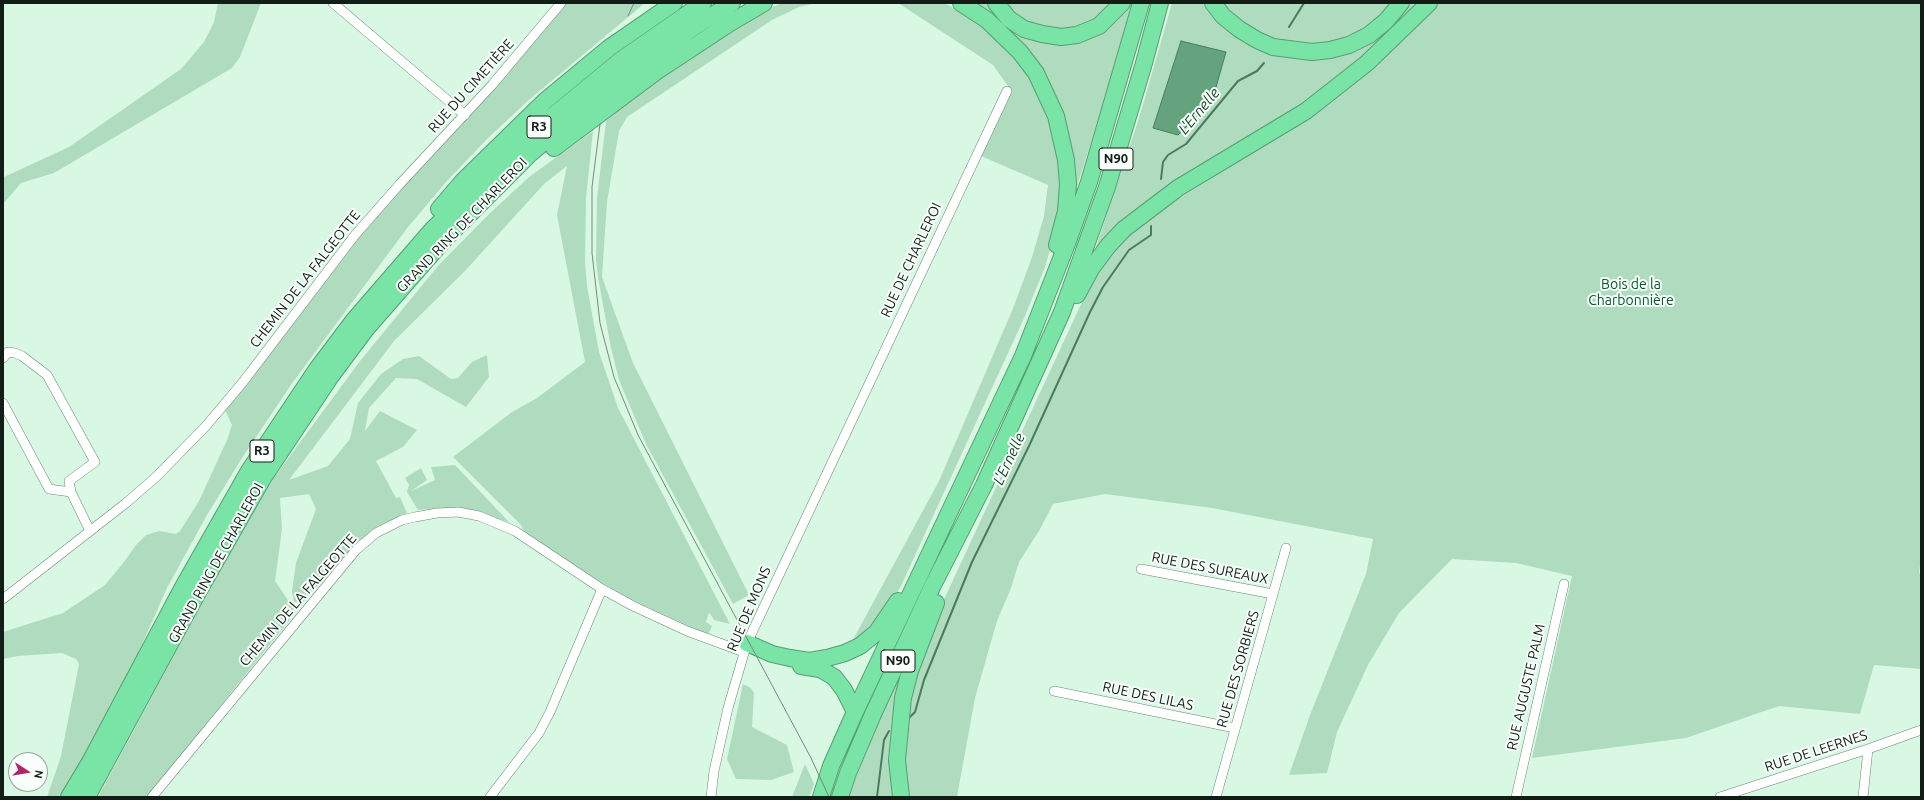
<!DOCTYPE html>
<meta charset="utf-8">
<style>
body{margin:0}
#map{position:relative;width:1924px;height:800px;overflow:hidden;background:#d9f8e3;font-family:Ubuntu,sans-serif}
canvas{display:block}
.frame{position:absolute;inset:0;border:4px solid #121d16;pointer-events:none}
.north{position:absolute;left:8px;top:752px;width:40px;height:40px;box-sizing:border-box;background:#f8fefa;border:1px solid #9ca49f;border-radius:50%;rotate:102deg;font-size:11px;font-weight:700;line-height:16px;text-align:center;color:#121d16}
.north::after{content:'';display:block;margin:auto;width:14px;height:18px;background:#af2769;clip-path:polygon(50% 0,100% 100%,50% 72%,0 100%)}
</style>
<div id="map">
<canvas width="1924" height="800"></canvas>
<div class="frame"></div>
<div class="north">N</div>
</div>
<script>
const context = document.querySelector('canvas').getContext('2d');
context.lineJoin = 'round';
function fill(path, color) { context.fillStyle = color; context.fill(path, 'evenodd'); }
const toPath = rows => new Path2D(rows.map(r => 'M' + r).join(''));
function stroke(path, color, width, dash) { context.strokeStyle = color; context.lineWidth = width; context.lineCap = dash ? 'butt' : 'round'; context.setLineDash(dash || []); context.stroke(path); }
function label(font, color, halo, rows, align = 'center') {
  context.font = font + ' Ubuntu,sans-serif'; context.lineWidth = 4; context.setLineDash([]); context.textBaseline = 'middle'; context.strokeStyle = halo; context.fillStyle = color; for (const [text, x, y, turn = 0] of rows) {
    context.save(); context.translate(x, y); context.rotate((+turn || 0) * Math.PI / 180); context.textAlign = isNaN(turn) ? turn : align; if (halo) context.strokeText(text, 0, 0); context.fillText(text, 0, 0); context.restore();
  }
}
fill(toPath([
 [218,3,261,3,240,57,232,68,54,173,21,183,3,204,4,177,69,147,181,69,204,42,214,22],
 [565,3,645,3,530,99,488,138,447,181,408,227,293,382,242,458,207,515,167,588,132,667,77,770,61,797,47,797,61,756,79,664,76,659,62,653,18,656,3,659,3,632,63,613,105,585,124,562,136,545,146,535,159,531,176,534,180,531,199,501,227,440,232,425,225,410,326,278,370,223,501,80],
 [782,3,816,3,799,7,772,20,627,117,619,131,607,202,602,277,633,363,749,595,733,604,646,444,619,380,611,348,599,283,596,261,597,198,606,121,626,102,682,63,736,28,768,9],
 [898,3,944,3,972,17,992,32,1027,72,1054,131,1060,165,1061,195,1055,232,1045,267,1025,316,901,586,886,613,864,637,849,647,939,481,1014,306,1032,257,1044,216,1048,185,981,156,1012,92,993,65],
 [970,3,991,3,1056,42,1129,3,1132,3,1101,110,1071,206,1050,89],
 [1004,3,1115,3,1098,19,1067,31,1046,30,1019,19],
 [1172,3,1209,3,1234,30,1334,54,1407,3,1424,3,1368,57,1093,256,1140,115],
 [1223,3,1394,3,1376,21,1355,35,1320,45,1285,43,1266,37,1248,28],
 [1439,3,1921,3,1921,557,1919,573,1921,574,1921,669,1874,665,1860,714,1779,706,1686,738,1532,758,1572,576,1516,563,1452,559,1399,613,1368,665,1337,732,1327,773,1289,775,1310,715,1366,574,1373,539,1212,508,1105,494,1053,504,1039,531,1019,562,1011,588,997,621,975,698,957,797,908,797,904,750,912,688,940,608,1089,287,1108,256,1129,234,1159,211,1309,118,1371,69],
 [593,131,586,198,585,262,587,286,599,352,618,408,730,624,714,620,709,612,706,622,712,626,708,635,628,598,574,566,525,532,520,524,453,457,512,412,537,398,585,362,557,215,567,166,545,183,464,272,394,341,289,480,328,466,350,439,358,403,381,374,403,359,419,356,451,379,458,378,472,362,487,355,489,377,466,407,417,379,396,378,369,408,365,431,380,411,417,430,403,447,376,461,396,498,400,497,407,513,376,527,350,551,303,602,294,602,292,591,296,563,316,509,309,494,280,498,282,529,275,581,296,612,147,797,98,797,220,570,273,479,290,456,360,361,438,266,488,215,529,177],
 [455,465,509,522,462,509,442,508,418,510,407,492,409,485,405,478,421,468,427,480,411,491,435,480,431,467],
 [910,653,896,797,848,797,875,730],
 [743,684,751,688,754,693,752,727,787,745,794,772,771,780,736,779,727,759],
 [805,764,814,784,809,797,792,797]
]), '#afdcbf');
const water = toPath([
 [1181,41,1226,52,1212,101,1178,135,1153,128,1181,41]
]);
fill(water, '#64a37d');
stroke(water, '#4b7b5e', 1);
stroke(toPath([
 [1289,27,1304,3],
 [1161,179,1163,162,1168,155,1186,144,1238,81,1257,71,1264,63],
 [910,717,915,712,924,680,972,562,1029,446,1090,312,1103,287,1129,250,1151,235,1151,226],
 [877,797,884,740,889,731]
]), '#4b7b5e', 2);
const street = toPath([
 [333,3,465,115],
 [3,358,8,352,15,353,22,356,47,375,95,462,69,481,71,492,90,531],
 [3,403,49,489,71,492],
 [1141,569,1273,594],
 [3,599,126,503,156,477,206,426,243,382,355,235,399,185,492,85,561,3],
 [1054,691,1235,728],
 [152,797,356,550,376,533,402,520,415,517,437,513,458,512,479,516,515,531,602,589,633,606,687,631,744,652],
 [490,797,539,733,550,712,602,589],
 [711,797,714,771,728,708,747,643,1007,91],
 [1216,797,1286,548],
 [1516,797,1564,584],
 [1720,797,1868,749,1921,730],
 [1863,797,1868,749]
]);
const highway = toPath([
 [961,3,987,20,1020,52,1036,73,1056,116,1066,160,1068,184,1066,211,1057,245],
 [996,3,1009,19,1024,29,1042,34,1061,37,1077,35,1099,26,1122,3],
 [1213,3,1223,16,1239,29,1257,40,1273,47,1312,52,1330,50,1349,45,1369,35,1386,21,1401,3],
 [554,148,657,71,730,23,764,3],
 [439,209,463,181,545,101,609,48,674,3],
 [1077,295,1091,269,1108,246,1124,229,1178,188,1306,111,1367,63,1429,3],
 [747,643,772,654,790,658,809,661,827,658,845,653,860,646,876,633,898,601],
 [801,666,820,669,834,677,844,690,855,712],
 [69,797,90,762,183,587,249,471,317,369,354,320,432,230,520,143,622,59,703,3],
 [87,797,197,594,263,478,331,376,366,329,443,241,530,154,576,115,633,70,694,27,732,3],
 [821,797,831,766,855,712,1023,356,1068,241,1089,182,1141,3],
 [840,797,848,773,874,712,933,585,984,485,1062,312,1107,187,1144,63,1160,3],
 [901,797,897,760,903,698,910,671,936,603]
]);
stroke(street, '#6a8774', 10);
stroke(highway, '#569e74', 18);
stroke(street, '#fff', 9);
stroke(highway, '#7ae3a6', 16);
stroke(toPath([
 [628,16,634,3],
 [600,124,592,187,592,253,600,323,614,377,638,435,811,758,829,797]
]), '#758a7c', 1);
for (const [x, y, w] of [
 [539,127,24],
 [1116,159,34],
 [262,451,24],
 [898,661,34]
]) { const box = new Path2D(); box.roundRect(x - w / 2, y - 11, w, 22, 3); context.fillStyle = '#f8fefa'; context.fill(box); stroke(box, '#121d16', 1); }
label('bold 13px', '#121d16', null, [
 ["R3",539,127],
 ["N90",1116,159],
 ["R3",262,451],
 ["N90",898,661]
]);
label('14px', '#121d16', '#f8fefa', [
 ["RUE DU CIMETIÈRE",471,86,-48],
 ["GRAND RING DE CHARLEROI",462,225,-46],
 ["RUE DE CHARLEROI",911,260,-65],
 ["CHEMIN DE LA FALGEOTTE",305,279,-52],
 ["GRAND RING DE CHARLEROI",216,563,-61],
 ["RUE DES SUREAUX",1210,568,11],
 ["CHEMIN DE LA FALGEOTTE",298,600,-49],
 ["RUE DE MONS",749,609,-67],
 ["RUE DES SORBIERS",1238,669,-74],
 ["RUE AUGUSTE PALM",1526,687,-77],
 ["RUE DES LILAS",1148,696,12],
 ["RUE DE LEERNES",1816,751,-18]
]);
label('14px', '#085733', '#f8fefa', [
 ["Bois de la",1631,284],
 ["Charbonnière",1631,300]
]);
label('italic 15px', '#18482e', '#f8fefa', [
 ["L'Ernelle",1199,111,-50],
 ["L'Ernelle",1009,459,-65]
]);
</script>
